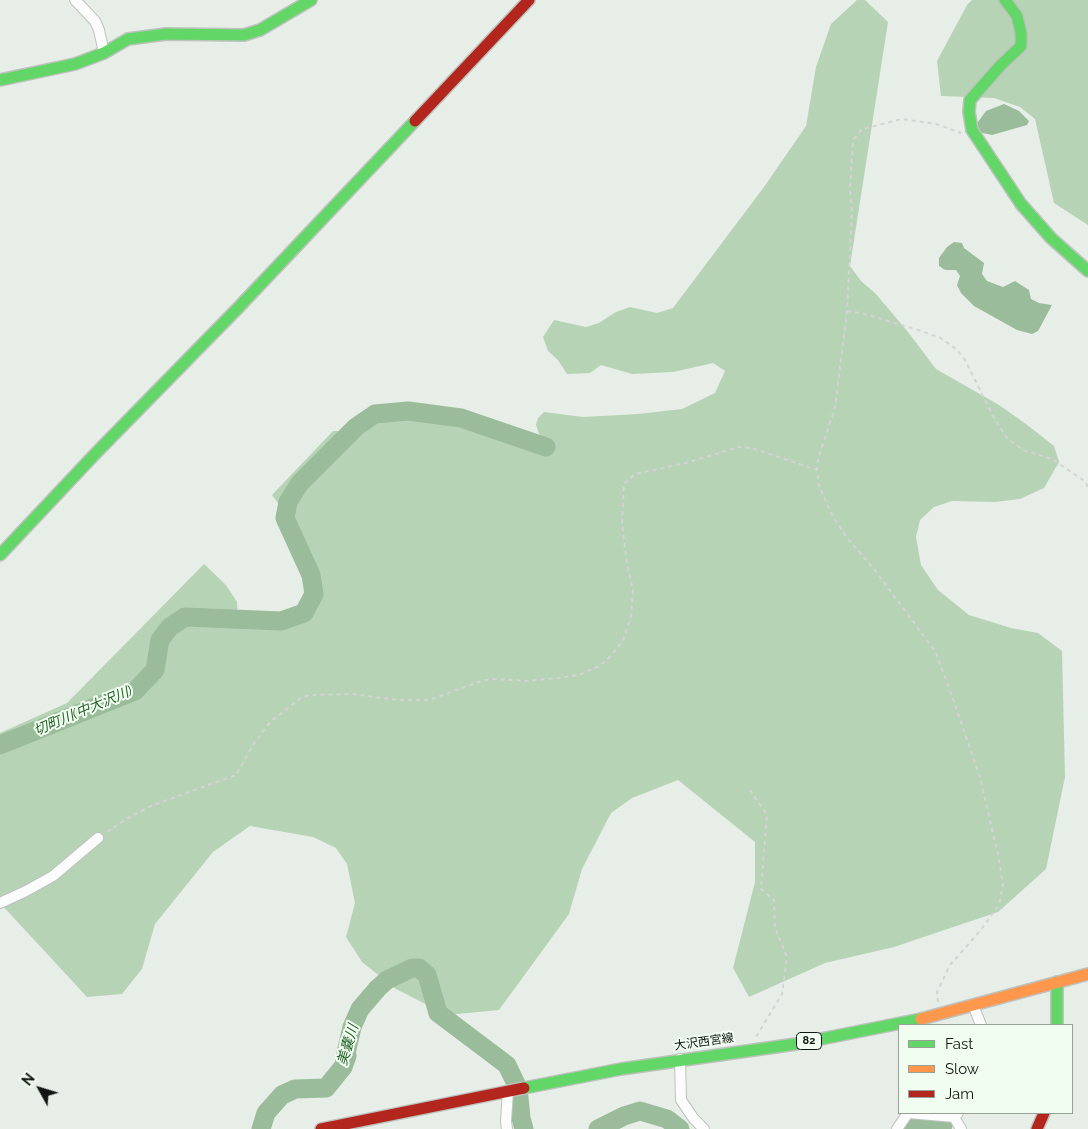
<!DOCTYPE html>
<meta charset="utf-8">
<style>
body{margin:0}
#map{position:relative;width:1088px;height:1129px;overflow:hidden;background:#e7ede7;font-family:Raleway,sans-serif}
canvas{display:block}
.legend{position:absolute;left:898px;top:1024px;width:175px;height:90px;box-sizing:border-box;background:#f2fdf1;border:1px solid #98a198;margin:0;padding:6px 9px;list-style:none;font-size:15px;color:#121612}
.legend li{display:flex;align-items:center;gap:10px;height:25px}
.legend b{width:25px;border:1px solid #98a198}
.north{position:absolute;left:15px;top:1064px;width:50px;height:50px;-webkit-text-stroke:4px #f2fdf1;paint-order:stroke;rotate:309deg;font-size:14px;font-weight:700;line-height:20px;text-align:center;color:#121612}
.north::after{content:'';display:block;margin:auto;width:18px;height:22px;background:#121612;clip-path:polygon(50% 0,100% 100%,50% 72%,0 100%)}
</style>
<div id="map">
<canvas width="1088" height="1129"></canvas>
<ul class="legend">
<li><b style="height:6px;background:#63d668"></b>Fast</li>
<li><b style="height:6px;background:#ff974d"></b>Slow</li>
<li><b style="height:6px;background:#b3261e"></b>Jam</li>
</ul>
<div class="north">N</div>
</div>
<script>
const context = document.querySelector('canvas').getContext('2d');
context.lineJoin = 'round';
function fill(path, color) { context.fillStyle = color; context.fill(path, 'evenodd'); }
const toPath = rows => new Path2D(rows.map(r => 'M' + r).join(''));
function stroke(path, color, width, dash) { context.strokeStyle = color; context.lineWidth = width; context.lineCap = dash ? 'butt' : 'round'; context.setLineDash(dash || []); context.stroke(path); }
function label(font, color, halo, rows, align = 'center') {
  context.font = font + ' Raleway,"Noto Sans JP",sans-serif'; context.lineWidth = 4; context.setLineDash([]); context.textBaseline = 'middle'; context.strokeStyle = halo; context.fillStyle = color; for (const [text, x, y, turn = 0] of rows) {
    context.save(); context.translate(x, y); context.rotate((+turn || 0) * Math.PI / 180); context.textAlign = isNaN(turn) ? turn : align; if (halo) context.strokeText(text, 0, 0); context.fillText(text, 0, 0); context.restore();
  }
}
fill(toPath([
 [857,0,865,0,888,22,850,266,861,281,876,294,908,332,936,369,999,405,1026,424,1054,446,1059,462,1044,488,1020,499,995,502,952,501,934,507,920,520,916,537,921,565,938,590,969,615,1011,628,1038,633,1062,651,1065,777,1046,869,998,912,894,947,825,963,749,997,733,968,755,882,755,842,678,780,632,798,611,813,582,869,569,914,499,1010,447,1015,396,989,362,962,346,937,355,903,347,864,336,848,313,837,250,826,213,852,155,924,142,969,122,994,87,997,0,903,0,733,67,703,204,564,226,585,237,602,238,624,275,626,288,624,307,617,318,597,315,576,289,518,272,495,333,431,360,431,374,423,394,419,417,418,450,423,547,454,554,452,552,442,539,434,536,425,538,418,544,412,583,417,638,414,682,409,715,393,725,371,713,363,673,372,632,374,601,365,590,373,567,374,558,360,548,351,543,337,554,320,586,327,599,323,616,312,630,307,657,313,673,308,764,187,806,126,816,67,831,24],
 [972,0,1088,0,1088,225,1054,203,1035,119,1020,107,994,98,941,96,937,61,967,5]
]), '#b7d3b6');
fill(toPath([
 [1004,104,1019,111,1029,121,1027,125,992,135,978,132,975,126,986,111],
 [954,242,962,243,964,248,984,263,982,274,987,281,1003,287,1015,281,1029,290,1031,299,1039,303,1052,305,1038,331,1032,334,1017,330,974,306,961,293,957,285,960,276,956,270,945,270,939,266,939,258,947,247]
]), '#9abc9a');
stroke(toPath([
 [0,745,135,691,155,670,160,640,170,627,185,617,281,621,304,613,314,594,311,575,285,518,288,502,300,483,356,427,375,414,408,411,461,418,546,447],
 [261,1129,266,1113,282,1095,295,1089,326,1088,343,1067,347,1056,346,1053,352,1027,360,1009,378,988,387,980,412,968,419,968,427,975,438,1013,507,1065,518,1088,521,1118,524,1129],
 [598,1129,624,1116,640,1111,667,1119,680,1129],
 [909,1129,914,1123,943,1125]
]), '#9abc9a', 19);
const street = toPath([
 [75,0,95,21,99,30,104,53],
 [0,903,26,891,53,876,98,838],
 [973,1005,981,1025],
 [680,1059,681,1100,694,1119,704,1129],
 [958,1113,954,1117,961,1129],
 [507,1129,506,1121,508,1091],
 [897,1129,908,1113,954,1117]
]);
const fast = toPath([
 [1005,0,1017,16,1021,33,1021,46,1000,66,970,100,969,112,972,130,1021,204,1051,238,1088,271],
 [0,80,75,64,104,53,128,39,166,34,244,35,260,30,311,0],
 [0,555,96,453,238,308,415,121],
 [1057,982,1057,1025],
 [524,1088,621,1069,796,1044,921,1019]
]);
const slow = toPath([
 [921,1019,1088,974]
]);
const jam = toPath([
 [415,121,529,0],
 [321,1129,524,1088],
 [1037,1129,1044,1113]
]);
stroke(street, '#bec2be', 12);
stroke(fast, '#bec2be', 14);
stroke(slow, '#bec2be', 14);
stroke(jam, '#bec2be', 14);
stroke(toPath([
 [847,311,865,314,918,330,941,338,957,350,965,360,993,416,1007,438,1023,450,1052,459,1086,482,1088,489],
 [750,790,767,815,761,889,774,900,775,928,787,957,782,994,756,1037],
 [107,832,126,819,151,806,236,775,253,745,270,722,301,698,309,695,353,694,397,700,429,700,484,680,496,679,527,681,558,678,579,675,597,667,606,661,623,641,631,616,633,590,627,563,622,524,624,484,635,474,686,463,739,447,752,448,817,470],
 [938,1002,937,992,950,965,980,931,999,905,1003,884,998,855,980,777,950,690,935,651,874,569,847,538,832,515,819,486,817,470,818,459,835,408,847,311,852,211,850,189,853,140,862,129,902,119,936,124,961,133]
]), '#d3d4d3', 2, [4, 4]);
stroke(street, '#fbfcfb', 10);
stroke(fast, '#63d668', 11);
stroke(slow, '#ff974d', 11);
stroke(jam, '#b3261e', 11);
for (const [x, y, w] of [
 [809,1041,25]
]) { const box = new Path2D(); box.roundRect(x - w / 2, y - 8.5, w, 17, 4); context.fillStyle = '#f2fdf1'; context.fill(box); stroke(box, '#121612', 1); }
label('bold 11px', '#121612', null, [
 ["82",809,1041]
]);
label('12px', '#121612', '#f2fdf1', [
 ["大沢西宮線",704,1042,-8]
]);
label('italic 14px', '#226126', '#f2fdf1', [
 ["切町川(中大沢川)",83,711,-23],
 ["美嚢川",348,1045,-73]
]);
</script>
